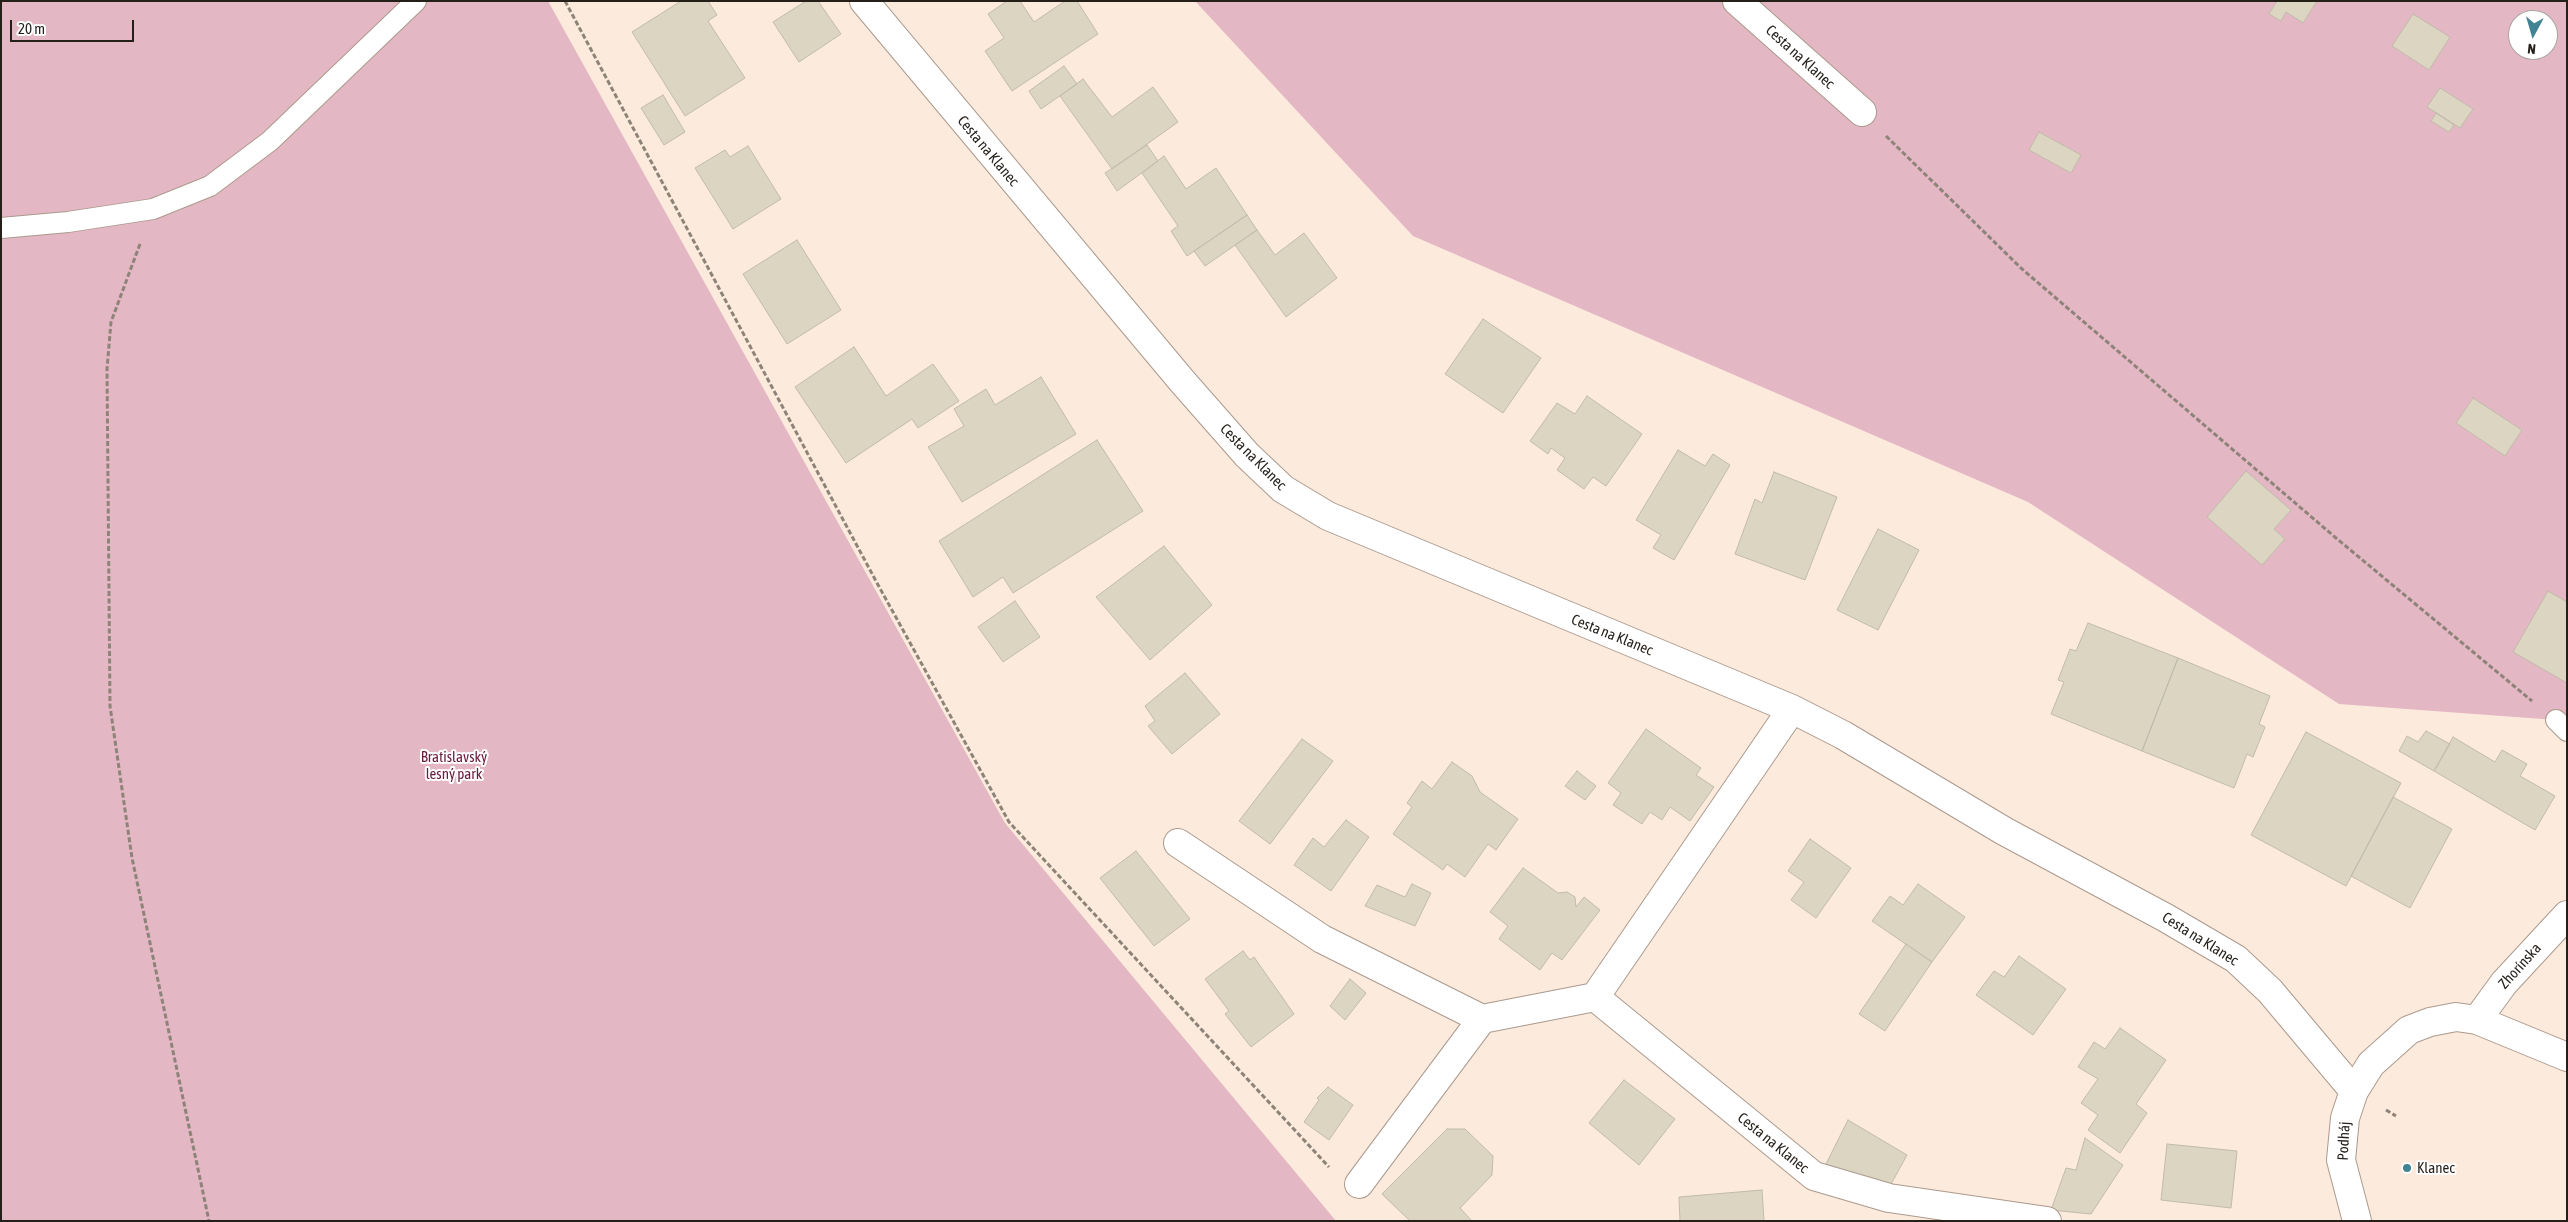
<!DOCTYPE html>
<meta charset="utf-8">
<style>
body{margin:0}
#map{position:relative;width:2568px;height:1222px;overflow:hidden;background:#fceadc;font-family:"Asap Condensed",sans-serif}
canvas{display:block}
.frame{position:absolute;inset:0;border:2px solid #251f1a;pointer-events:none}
.north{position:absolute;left:2508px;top:10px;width:50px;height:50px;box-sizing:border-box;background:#fff;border:1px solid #a8a5a3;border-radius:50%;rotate:186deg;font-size:14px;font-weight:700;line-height:20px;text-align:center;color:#251f1a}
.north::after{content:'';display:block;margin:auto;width:18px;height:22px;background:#408392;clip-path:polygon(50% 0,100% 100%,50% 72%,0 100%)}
.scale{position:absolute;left:10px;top:20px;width:124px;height:22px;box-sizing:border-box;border:2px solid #251f1a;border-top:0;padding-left:6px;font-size:15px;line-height:18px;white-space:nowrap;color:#251f1a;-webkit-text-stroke:4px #fff;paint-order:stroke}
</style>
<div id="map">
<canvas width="2568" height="1222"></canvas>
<div class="frame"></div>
<div class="north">N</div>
<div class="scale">20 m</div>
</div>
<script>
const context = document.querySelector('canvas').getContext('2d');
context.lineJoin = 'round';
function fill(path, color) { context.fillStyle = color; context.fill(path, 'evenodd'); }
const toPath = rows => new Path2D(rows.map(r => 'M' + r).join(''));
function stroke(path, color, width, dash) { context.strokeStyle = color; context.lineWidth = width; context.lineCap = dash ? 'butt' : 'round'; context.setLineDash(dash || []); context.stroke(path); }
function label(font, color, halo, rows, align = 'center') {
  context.font = font + ' "Asap Condensed",sans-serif'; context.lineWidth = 4; context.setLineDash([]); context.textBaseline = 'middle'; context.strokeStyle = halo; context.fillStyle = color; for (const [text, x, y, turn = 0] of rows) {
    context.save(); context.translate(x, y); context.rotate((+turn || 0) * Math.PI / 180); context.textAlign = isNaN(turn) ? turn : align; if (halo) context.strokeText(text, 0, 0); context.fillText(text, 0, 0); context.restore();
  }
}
fill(toPath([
 [1,1,548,1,1005,823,1336,1221,1,1221],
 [1195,1,2567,1,2567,713,2556,720,2339,704,2028,502,1413,236],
 [2518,20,2548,20,2548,50,2518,50]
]), '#e4b7c4');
const building = toPath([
 [681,1,708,1,717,15,708,21,745,78,685,116,632,32,681,1],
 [806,1,818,1,841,34,799,62,773,22,806,1],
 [1007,1,1020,1,1034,22,1065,1,1077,1,1098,34,1012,91,985,51,1004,38,988,14,1007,1],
 [2277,1,2317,1,2303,23,2286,12,2281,21,2269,14,2277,1],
 [2413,14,2450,37,2429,70,2392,46,2413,14],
 [1064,66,1077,84,1041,109,1029,91,1064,66],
 [1083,79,1112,117,1153,87,1178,122,1112,169,1060,96,1083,79],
 [2440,88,2473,109,2460,128,2427,107,2440,88],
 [663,95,685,132,664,145,641,108,663,95],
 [2436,113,2454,125,2449,132,2431,121,2436,113],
 [2039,132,2081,155,2071,173,2029,150,2039,132],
 [1147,145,1158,161,1117,191,1105,173,1147,145],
 [748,146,781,199,733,229,695,168,725,150,730,157,748,146],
 [1164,156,1186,189,1216,168,1247,215,1187,256,1171,231,1178,226,1142,173,1164,156],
 [1247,215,1257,230,1205,266,1194,251,1247,215],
 [1257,230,1275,255,1304,233,1337,278,1286,317,1235,245,1257,230],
 [797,240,841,310,787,344,743,274,797,240],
 [1483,319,1541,358,1503,413,1445,374,1483,319],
 [854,347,886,396,933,364,959,401,918,428,912,419,846,463,795,387,854,347],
 [1041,377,1076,434,962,502,928,447,964,426,954,409,986,389,995,405,1041,377],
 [1587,396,1642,434,1606,486,1593,477,1584,489,1557,470,1565,458,1551,448,1548,454,1530,441,1557,403,1575,414,1587,396],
 [2473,398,2522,430,2505,456,2456,423,2473,398],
 [1097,440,1143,511,1013,593,1003,577,973,597,939,541,1097,440],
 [1678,450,1705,466,1713,454,1730,465,1674,560,1653,548,1661,535,1636,520,1678,450],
 [2246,471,2291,510,2274,529,2285,539,2262,565,2207,517,2246,471],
 [1774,472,1837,497,1805,580,1735,554,1755,499,1762,503,1774,472],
 [1878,529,1919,550,1878,630,1837,610,1878,529],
 [1164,546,1212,605,1150,660,1096,597,1164,546],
 [2548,591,2567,602,2567,683,2513,652,2548,591],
 [1015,601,1040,637,1003,662,978,627,1015,601],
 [2088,623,2178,658,2142,751,2051,714,2064,682,2058,680,2070,649,2076,651,2088,623],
 [2178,658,2270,696,2259,724,2265,727,2253,757,2247,754,2234,788,2142,751,2178,658],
 [1185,673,1220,714,1172,754,1148,726,1155,721,1145,706,1185,673],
 [1646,729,1701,768,1696,775,1714,787,1690,821,1670,807,1662,820,1650,812,1642,824,1613,805,1621,793,1608,783,1646,729],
 [2426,731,2450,744,2434,771,2399,751,2407,736,2418,742,2426,731],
 [2306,732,2401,783,2346,886,2251,835,2306,732],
 [2453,737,2495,762,2502,750,2527,764,2520,776,2555,796,2535,830,2434,771,2453,737],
 [1302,739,1333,761,1270,844,1239,821,1302,739],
 [1452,762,1472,776,1480,792,1518,819,1496,850,1488,844,1465,877,1447,864,1443,870,1393,834,1412,807,1407,803,1422,781,1432,789,1452,762],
 [1577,771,1596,786,1585,800,1565,786,1577,771],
 [2393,797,2452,829,2410,908,2351,876,2393,797],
 [1346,820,1369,837,1331,891,1294,865,1313,838,1324,847,1346,820],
 [1810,839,1851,868,1816,918,1791,900,1804,882,1788,871,1810,839],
 [1136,851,1190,919,1154,946,1100,878,1136,851],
 [1523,868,1558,893,1567,892,1575,897,1576,907,1584,897,1600,910,1562,960,1552,953,1540,970,1499,939,1508,926,1490,912,1523,868],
 [1412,884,1431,893,1415,926,1365,906,1377,885,1405,897,1412,884],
 [1918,884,1965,917,1932,962,1872,921,1890,896,1903,905,1918,884],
 [1906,944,1932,962,1885,1031,1859,1014,1906,944],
 [1243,951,1250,960,1254,957,1294,1014,1251,1047,1225,1014,1229,1011,1205,979,1243,951],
 [2019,956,2066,989,2033,1035,1976,995,1994,971,2004,977,2019,956],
 [1350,979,1366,993,1345,1020,1330,1006,1350,979],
 [2120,1028,2166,1060,2136,1104,2147,1113,2120,1153,2088,1130,2098,1115,2081,1103,2098,1079,2078,1067,2094,1042,2105,1049,2120,1028],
 [1624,1080,1675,1119,1639,1165,1589,1123,1624,1080],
 [1328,1087,1353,1105,1329,1140,1304,1122,1319,1100,1317,1098,1328,1087],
 [1848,1120,1907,1155,1890,1186,1839,1173,1826,1164,1848,1120],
 [1447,1129,1465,1129,1493,1156,1492,1175,1460,1208,1472,1221,1410,1221,1382,1194,1447,1129],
 [2085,1138,2123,1165,2091,1214,2051,1210,2066,1168,2076,1170,2085,1138],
 [2167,1144,2237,1151,2231,1208,2161,1200,2167,1144],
 [1762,1190,1764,1221,1680,1221,1679,1197,1762,1190]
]);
fill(building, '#dbd5c2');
stroke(building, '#c1bba9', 1);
const lane = toPath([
 [1,228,68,222,153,209,210,186,270,141,416,1],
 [2556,720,2567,731]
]);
const street = toPath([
 [864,1,1182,381,1247,455,1283,489,1328,516,1792,709,1843,735,2004,831,2166,918,2236,959,2270,991,2354,1091],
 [1737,1,1862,112],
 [1178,843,1322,939,1482,1019],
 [1595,997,1814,1176,1889,1198,2047,1221],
 [2477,1020,2504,983,2567,915],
 [1359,1184,1482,1019,1595,997,1792,709]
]);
const secondary = toPath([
 [2357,1221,2341,1160,2345,1118,2354,1091,2371,1064,2409,1030,2430,1022,2456,1017,2477,1020,2567,1057]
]);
stroke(lane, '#ab9a8e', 22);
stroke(street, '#ab9a8e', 30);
stroke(secondary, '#ab9a8e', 30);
stroke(toPath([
 [565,1,877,583,1009,822,1329,1167],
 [1886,136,2022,269,2336,538,2532,701],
 [140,244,111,322,107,369,110,706,132,858,209,1221],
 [2386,1110,2396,1116]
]), '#8e8379', 3, [5, 2.5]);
stroke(lane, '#fff', 20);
stroke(street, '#fff', 28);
stroke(secondary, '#fff', 28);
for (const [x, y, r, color] of [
 [2407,1168,5,"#408392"]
]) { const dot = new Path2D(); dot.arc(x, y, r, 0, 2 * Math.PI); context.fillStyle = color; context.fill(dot); stroke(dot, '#fff', 2); }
label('15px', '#251f1a', '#fff', [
 ["Cesta na Klanec",1800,57,42],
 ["Cesta na Klanec",988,151,50],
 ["Cesta na Klanec",1253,457,45],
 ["Cesta na Klanec",1612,635,22],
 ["Cesta na Klanec",2200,939,32],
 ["Zhorínska",2520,966,-48],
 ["Podháj",2344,1141,-87],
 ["Cesta na Klanec",1773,1143,39]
]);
label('15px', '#681b3b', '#fff', [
 ["Bratislavský",454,757],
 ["lesný park",454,774]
]);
label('15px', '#251f1a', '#fff', [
 ["Klanec",2417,1168]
], 'left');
</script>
